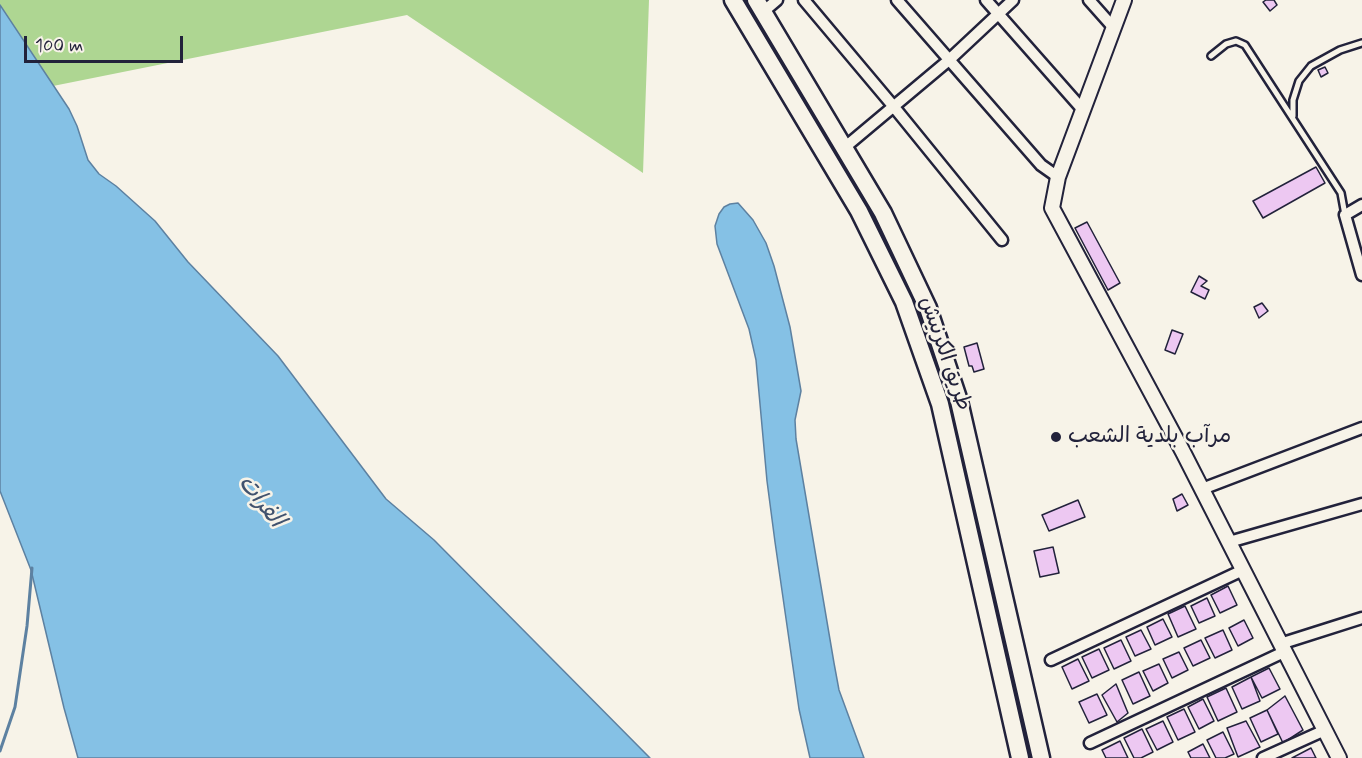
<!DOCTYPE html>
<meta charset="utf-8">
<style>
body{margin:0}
#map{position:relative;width:1362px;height:758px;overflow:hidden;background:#f7f3e8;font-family:Mynerve,sans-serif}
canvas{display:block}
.scale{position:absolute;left:24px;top:36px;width:159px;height:27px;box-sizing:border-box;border:3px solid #22223b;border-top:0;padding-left:8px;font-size:18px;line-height:21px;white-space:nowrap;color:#22223b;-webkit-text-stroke:4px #f7f3e8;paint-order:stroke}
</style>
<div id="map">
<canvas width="1362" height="758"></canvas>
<div class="scale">100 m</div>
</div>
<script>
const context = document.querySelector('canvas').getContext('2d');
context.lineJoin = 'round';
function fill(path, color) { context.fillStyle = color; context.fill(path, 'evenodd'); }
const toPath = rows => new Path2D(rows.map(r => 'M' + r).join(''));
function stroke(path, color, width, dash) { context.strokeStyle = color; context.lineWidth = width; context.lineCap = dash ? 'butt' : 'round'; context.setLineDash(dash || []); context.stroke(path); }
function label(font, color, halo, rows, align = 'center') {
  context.font = font + ' Mynerve,"Playpen Sans Arabic",sans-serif'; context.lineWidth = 5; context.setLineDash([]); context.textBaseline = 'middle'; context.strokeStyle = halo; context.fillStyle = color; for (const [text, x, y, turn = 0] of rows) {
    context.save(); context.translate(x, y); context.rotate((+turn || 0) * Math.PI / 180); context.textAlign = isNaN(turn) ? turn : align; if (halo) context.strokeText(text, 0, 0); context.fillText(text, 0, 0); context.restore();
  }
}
fill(toPath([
 [0,0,649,0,643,173,407,15,53,86,0,5]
]), '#aed692');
const water = toPath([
 [0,5,69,109,77,126,88,160,99,174,116,186,155,221,188,262,278,356,386,499,434,540,650,758,78,758,64,708,31,570,0,491,0,5],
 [738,203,753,220,766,243,774,266,790,327,801,391,795,420,796,439,834,663,839,690,864,758,810,758,799,709,775,542,767,481,756,360,749,329,717,244,715,226,719,214,724,207,730,204,738,203]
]);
fill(water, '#85c1e5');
stroke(water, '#5d81a1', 1.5);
stroke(toPath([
 [0,751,15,707,27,626,32,568]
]), '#5d81a1', 3);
const building = toPath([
 [1266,0,1274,0,1277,5,1270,11,1263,2,1266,0],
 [1325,67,1328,73,1321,77,1318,70,1325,67],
 [1316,167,1325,183,1263,218,1253,201,1316,167],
 [1087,222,1120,283,1108,290,1075,228,1087,222],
 [1199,276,1207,281,1201,286,1209,290,1205,299,1191,292,1199,276],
 [1262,303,1268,311,1259,318,1254,307,1262,303],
 [1172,330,1183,334,1175,354,1165,350,1172,330],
 [977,343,984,369,974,372,972,366,969,366,964,347,977,343],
 [1182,494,1188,505,1177,511,1173,499,1182,494],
 [1078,500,1085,517,1049,531,1042,515,1078,500],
 [1053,547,1059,573,1040,577,1034,551,1053,547],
 [1228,586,1237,605,1220,613,1211,595,1228,586],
 [1207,598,1215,616,1199,623,1191,606,1207,598],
 [1185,606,1196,629,1178,637,1168,614,1185,606],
 [1163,619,1172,637,1155,645,1147,627,1163,619],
 [1244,620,1253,638,1238,646,1229,628,1244,620],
 [1141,630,1151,649,1135,656,1126,637,1141,630],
 [1223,630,1232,650,1215,658,1205,638,1223,630],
 [1121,640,1131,661,1114,669,1104,648,1121,640],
 [1201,640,1210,658,1193,666,1184,648,1201,640],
 [1099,649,1109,670,1092,678,1082,657,1099,649],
 [1179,652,1188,670,1172,678,1163,659,1179,652],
 [1078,659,1089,681,1072,689,1062,667,1078,659],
 [1159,664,1168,683,1153,691,1143,671,1159,664],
 [1269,668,1280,689,1262,698,1251,677,1269,668],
 [1139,672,1150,696,1133,704,1122,680,1139,672],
 [1251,677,1260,701,1242,709,1232,687,1251,677],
 [1116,684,1128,713,1117,722,1102,695,1116,684],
 [1226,688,1237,712,1218,721,1207,697,1226,688],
 [1097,694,1107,715,1089,723,1079,702,1097,694],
 [1285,696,1303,730,1283,743,1267,710,1285,696],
 [1203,699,1214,721,1199,729,1188,707,1203,699],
 [1184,709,1195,732,1178,740,1167,717,1184,709],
 [1267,710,1278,734,1261,742,1250,718,1267,710],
 [1163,721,1173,742,1157,750,1146,729,1163,721],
 [1246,721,1260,747,1238,757,1227,728,1246,721],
 [1142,729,1153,752,1141,758,1134,758,1124,738,1142,729],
 [1223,732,1234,754,1225,758,1216,758,1207,740,1223,732],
 [1120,741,1128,758,1106,758,1102,750,1120,741],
 [1203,744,1210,758,1191,758,1188,752,1203,744],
 [1311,748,1316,758,1292,758,1311,748]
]);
fill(building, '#edc8f2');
stroke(building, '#22223b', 1.5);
const service = toPath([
 [1211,56,1226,44,1236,41,1245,45,1341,193,1345,215],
 [1293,116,1293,100,1299,81,1311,66,1340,50,1362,43]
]);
const minor = toPath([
 [804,0,894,107,1002,240],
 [897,0,1041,165,1058,177],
 [986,0,1083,110],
 [1089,0,1113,27],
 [763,12,777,0],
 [844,148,949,60,1013,0],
 [1362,205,1345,215,1362,275],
 [1202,489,1362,428],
 [1229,542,1362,504],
 [1280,644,1362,618],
 [1051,660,1243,570],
 [1090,743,1284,652],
 [1263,758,1325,730]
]);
const tertiary = toPath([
 [1124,0,1058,177,1052,208,1183,452,1339,758]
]);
const primary = toPath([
 [733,0,859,211,904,302,940,404,1020,758],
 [756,0,883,213,928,308,959,401,1041,758]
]);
stroke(service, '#22223b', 10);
stroke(minor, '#22223b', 15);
stroke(tertiary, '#22223b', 18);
stroke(primary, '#22223b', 21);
stroke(service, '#f7f3e8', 5);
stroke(minor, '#f7f3e8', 10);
stroke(tertiary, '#f7f3e8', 14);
stroke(primary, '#f7f3e8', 16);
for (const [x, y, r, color] of [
 [1056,437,6,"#22223b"]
]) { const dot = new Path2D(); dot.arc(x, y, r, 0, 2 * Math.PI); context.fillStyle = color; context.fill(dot); stroke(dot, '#f7f3e8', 2); }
label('22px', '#22223b', '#f7f3e8', [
 ["طريق الكرنيش",944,354,71]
]);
label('22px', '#22223b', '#f7f3e8', [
 ["مرآب بلدية الشعب",1068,437]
], 'left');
label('italic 24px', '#40526e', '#f7f3e8', [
 ["الفرات",260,502,52]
]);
</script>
